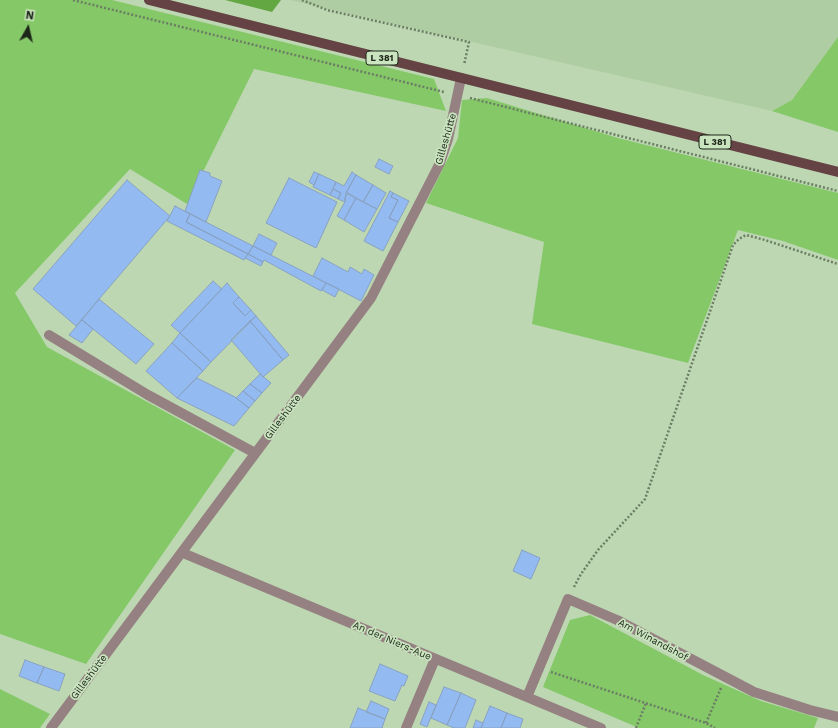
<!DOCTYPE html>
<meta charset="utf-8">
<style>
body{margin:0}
#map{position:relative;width:838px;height:728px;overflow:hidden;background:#bdd7b2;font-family:"Work Sans",sans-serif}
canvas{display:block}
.north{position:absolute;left:8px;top:8px;width:40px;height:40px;-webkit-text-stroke:3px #cae4bf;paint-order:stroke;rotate:8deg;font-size:11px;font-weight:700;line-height:16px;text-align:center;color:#1d2719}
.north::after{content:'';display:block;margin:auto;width:14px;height:18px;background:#1d2719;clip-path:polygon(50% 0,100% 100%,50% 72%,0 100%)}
</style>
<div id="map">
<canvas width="838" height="728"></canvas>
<div class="north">N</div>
</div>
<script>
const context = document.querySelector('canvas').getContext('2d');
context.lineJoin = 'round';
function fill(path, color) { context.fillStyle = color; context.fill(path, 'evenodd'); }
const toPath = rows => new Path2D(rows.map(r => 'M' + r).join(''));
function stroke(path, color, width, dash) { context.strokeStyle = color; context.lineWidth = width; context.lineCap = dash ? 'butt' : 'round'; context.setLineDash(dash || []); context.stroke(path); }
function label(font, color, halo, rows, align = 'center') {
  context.font = font + ' "Work Sans",sans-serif'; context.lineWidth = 3.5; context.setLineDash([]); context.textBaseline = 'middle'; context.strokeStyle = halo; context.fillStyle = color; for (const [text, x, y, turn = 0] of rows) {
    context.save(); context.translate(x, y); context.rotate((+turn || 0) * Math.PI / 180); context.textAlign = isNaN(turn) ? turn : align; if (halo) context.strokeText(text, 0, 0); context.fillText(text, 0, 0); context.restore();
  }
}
fill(toPath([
 [290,0,838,0,838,37,792,100,772,111]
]), '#afcda3');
fill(toPath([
 [0,0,112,0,434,79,446,111,254,69,187,204,130,169,15,293,47,347,235,450,86,664,0,634],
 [838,37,838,132,772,111,792,100],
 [487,98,618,138,838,193,838,260,783,241,738,230,688,363,532,324,544,242,426,203,458,138,462,100],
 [590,615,703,675,761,701,818,718,814,728,639,728,543,687,570,620],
 [0,689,50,714,40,728,0,728]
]), '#85c868');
fill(toPath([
 [225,0,281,0,272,12]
]), '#63a742');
const building = toPath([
 [379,159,393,166,389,174,375,167,379,159],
 [200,170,210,173,210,176,222,181,206,222,185,211,200,170],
 [314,172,319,174,314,185,309,182,314,172],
 [352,172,356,175,346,193,345,202,338,199,341,193,333,189,336,182,344,186,352,172],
 [319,174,336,182,330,195,313,187,319,174],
 [356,175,373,185,363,202,346,193,356,175],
 [289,178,337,202,316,248,266,223,289,178],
 [127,180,170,216,76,326,33,289,127,180],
 [373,185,386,193,377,209,363,202,373,185],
 [333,189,341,193,338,199,330,195,333,189],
 [390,191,393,193,391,197,398,200,389,218,398,222,383,251,364,241,390,191],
 [348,193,356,198,344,220,337,216,346,200,344,199,348,193],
 [393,193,409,201,398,222,389,218,398,200,391,197,393,193],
 [356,198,377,209,364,232,344,220,356,198],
 [175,206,190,214,186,222,248,254,244,260,167,221,175,206],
 [190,214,253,246,248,254,186,222,190,214],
 [259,234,277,243,271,255,253,246,259,234],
 [253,246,326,283,321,291,264,260,263,262,248,254,253,246],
 [248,254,263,262,261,266,245,258,248,254],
 [322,258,348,272,350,267,362,274,364,269,374,275,361,301,313,276,322,258],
 [213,281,222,289,180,333,171,325,213,281],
 [227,283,239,297,233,303,245,316,251,310,256,316,211,362,180,333,227,283],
 [326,283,339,289,335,297,322,290,326,283],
 [239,297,251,310,245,316,233,303,239,297],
 [99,299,154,344,136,364,82,320,99,299],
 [256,316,289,355,283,360,250,321,256,316],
 [82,320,93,329,82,343,69,335,82,320],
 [250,321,283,360,263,377,231,340,250,321],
 [180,333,211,362,203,371,172,343,180,333],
 [172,343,203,371,177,398,146,371,172,343],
 [260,374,271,383,262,393,250,384,260,374],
 [197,378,235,397,249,408,234,426,177,398,197,378],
 [250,384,262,393,255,401,243,391,250,384],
 [243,391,255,401,249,408,236,398,243,391],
 [522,550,540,558,531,579,513,571,522,550],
 [25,660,44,667,37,683,19,676,25,660],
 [380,664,408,676,404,686,402,685,395,701,369,691,380,664],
 [44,667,65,674,59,691,37,683,44,667],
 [444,687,461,693,447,725,431,718,444,687],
 [461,693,476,700,465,728,454,728,447,725,461,693],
 [371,701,389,709,385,719,366,712,371,701],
 [429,702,436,705,427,727,420,724,429,702],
 [490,706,507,713,501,728,481,728,490,706],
 [358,708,385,719,382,728,350,728,358,708],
 [507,713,523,719,520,728,501,728,507,713],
 [476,720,483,723,481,728,473,728,476,720]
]);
fill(building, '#93bbf2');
stroke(building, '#88a1c2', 1);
stroke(toPath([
 [73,0,444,92],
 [302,0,327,10,469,42,464,65],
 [470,98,838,191],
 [574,587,581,574,598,550,645,499,733,245,739,239,746,235,765,240,838,264],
 [551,672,706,723,715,728],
 [706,723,721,688],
 [636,728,646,703]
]), '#6c7e64', 2.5, [2, 2]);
stroke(toPath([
 [49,335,148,395,255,453],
 [183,553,601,728],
 [527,697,568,599,617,620,754,692,810,710,838,717],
 [51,728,371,298,440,163,448,139,461,78],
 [406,728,435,659]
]), '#958181', 10);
stroke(toPath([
 [149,0,838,172]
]), '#654243', 10);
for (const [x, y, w] of [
 [382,58,32],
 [715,142,32]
]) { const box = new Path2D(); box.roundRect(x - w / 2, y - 7, w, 14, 3); context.fillStyle = '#cae4bf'; context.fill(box); stroke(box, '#1d2719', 1); }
label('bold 9px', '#1d2719', null, [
 ["L 381",382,58],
 ["L 381",715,142]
]);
label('10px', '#1d2719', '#cae4bf', [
 ["Gilleshütte",446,139,-74],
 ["Gilleshütte",283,417,-53],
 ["Am Winandshof",653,640,28],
 ["An der Niers-Aue",392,641,23],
 ["Gilleshütte",89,677,-53]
]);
</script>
